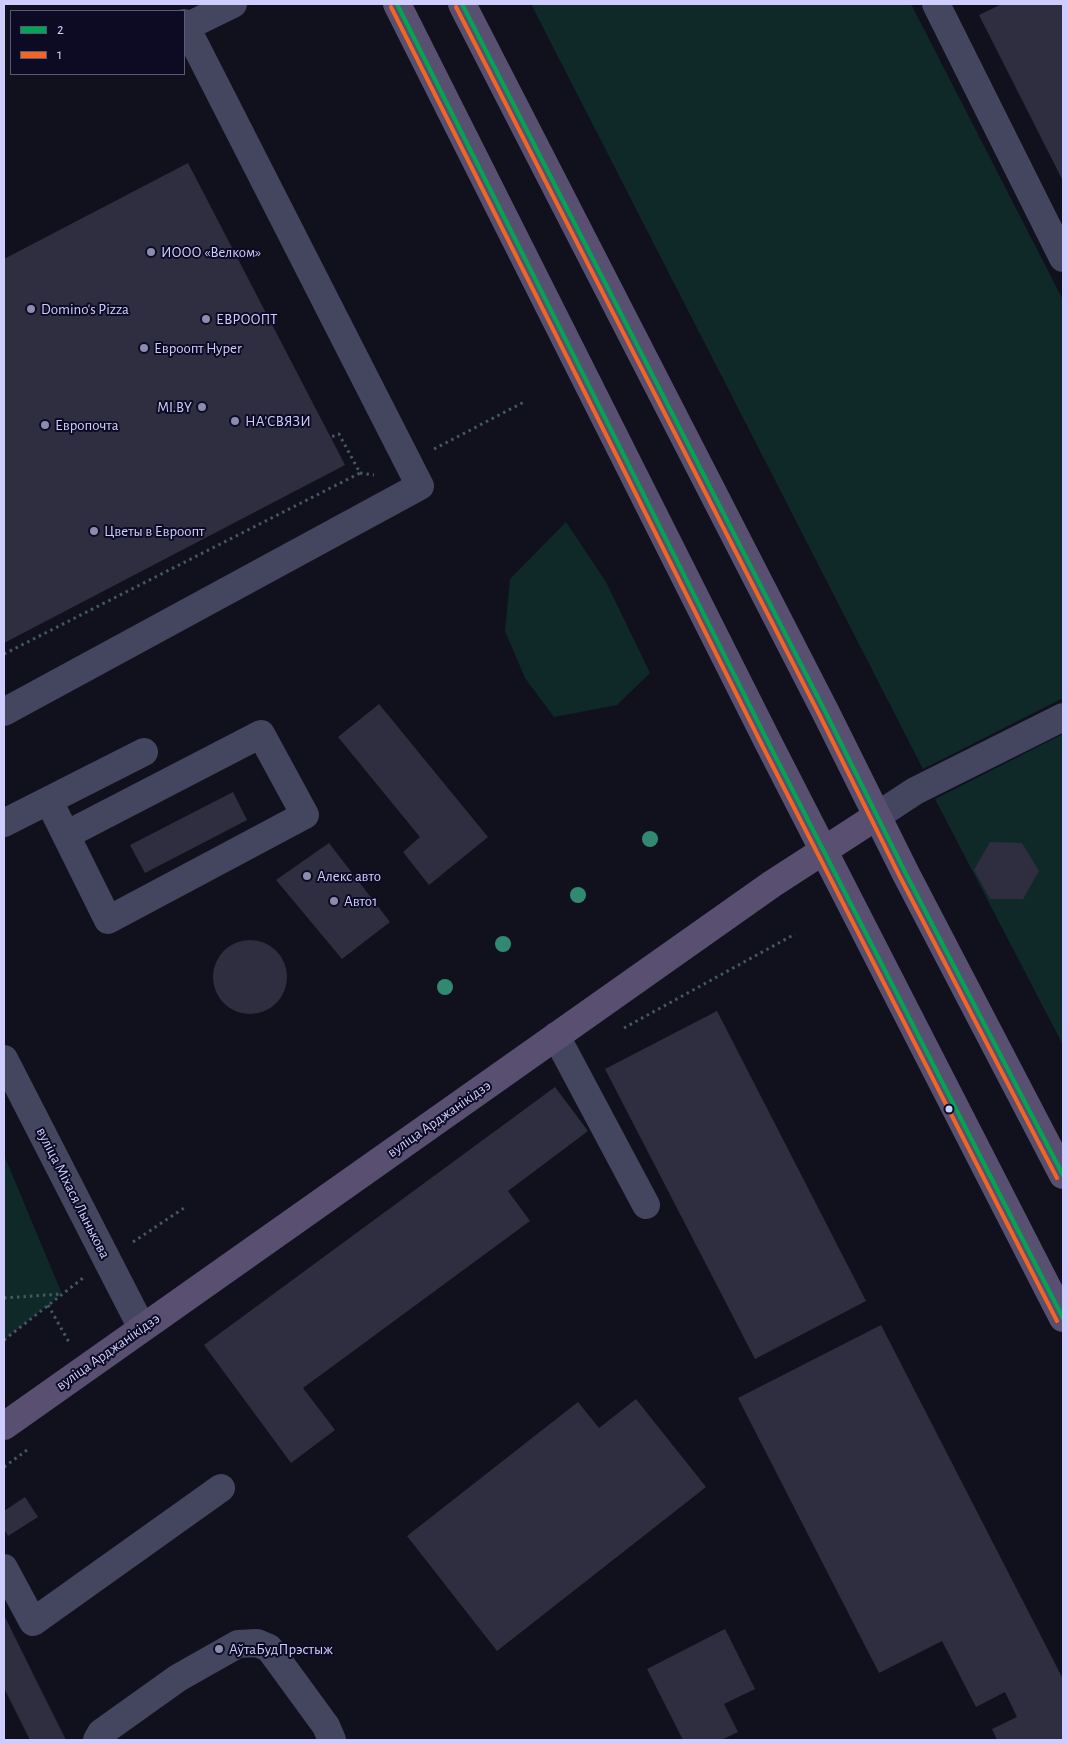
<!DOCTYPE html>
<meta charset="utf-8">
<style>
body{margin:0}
#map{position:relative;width:1067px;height:1744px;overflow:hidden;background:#11111d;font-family:"Alegreya Sans",sans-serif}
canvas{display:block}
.frame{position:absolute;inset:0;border:5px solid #cfcdff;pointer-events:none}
.legend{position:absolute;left:10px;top:10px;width:175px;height:65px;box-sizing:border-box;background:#0d0b23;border:1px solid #5b597b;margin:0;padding:6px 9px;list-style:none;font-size:15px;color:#cfcdff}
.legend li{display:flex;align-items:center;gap:10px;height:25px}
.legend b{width:25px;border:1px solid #5b597b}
</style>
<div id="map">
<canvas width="1067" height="1744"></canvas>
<div class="frame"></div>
<ul class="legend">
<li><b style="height:6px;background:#00a651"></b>2</li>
<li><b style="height:6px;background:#f26522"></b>1</li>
</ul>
</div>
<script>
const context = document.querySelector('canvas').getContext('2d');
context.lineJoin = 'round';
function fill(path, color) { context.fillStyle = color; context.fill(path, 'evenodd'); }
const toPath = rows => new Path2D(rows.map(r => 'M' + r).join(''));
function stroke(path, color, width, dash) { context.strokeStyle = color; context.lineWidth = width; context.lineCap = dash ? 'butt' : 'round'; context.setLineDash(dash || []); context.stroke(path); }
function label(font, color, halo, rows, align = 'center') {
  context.font = font + ' "Alegreya Sans",sans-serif'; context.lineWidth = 4; context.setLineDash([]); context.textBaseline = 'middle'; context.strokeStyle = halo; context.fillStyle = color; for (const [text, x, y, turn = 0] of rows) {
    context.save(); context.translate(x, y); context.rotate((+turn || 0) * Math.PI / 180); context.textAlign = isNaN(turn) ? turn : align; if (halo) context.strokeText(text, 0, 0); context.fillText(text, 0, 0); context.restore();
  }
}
fill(toPath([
 [531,4,911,4,1063,300,1063,698,923,769],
 [566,522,606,582,650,673,617,705,554,717,525,678,505,631,510,579],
 [1063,734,1063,1045,935,799],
 [4,1155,62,1294,4,1340]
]), '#0e2928');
fill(toPath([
 [1002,4,1063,4,1063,181,979,15],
 [188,163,345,465,4,643,4,259],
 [379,704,488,837,429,885,403,852,420,837,338,737],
 [233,792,247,820,145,873,130,845],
 [990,842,1022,843,1039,871,1023,899,990,899,974,870],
 [329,843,390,922,342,959,276,880],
 '213 977a37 37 0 1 1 74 0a37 37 0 1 1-74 0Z',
 [717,1011,866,1301,755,1359,605,1069],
 [555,1087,588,1131,508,1191,530,1221,303,1388,335,1430,291,1463,204,1345],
 [881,1325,1063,1679,1063,1740,997,1740,992,1729,1017,1717,1005,1692,976,1707,942,1641,879,1673,738,1398],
 [636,1399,706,1487,497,1651,407,1536,578,1402,599,1428],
 [25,1497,38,1517,8,1536,4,1529,4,1511],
 [4,1615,38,1684,66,1740,30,1740,4,1688],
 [725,1629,755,1689,724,1704,738,1732,721,1740,683,1740,647,1669]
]), '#2f2e40');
stroke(toPath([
 [434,449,526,401],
 [360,473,374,475],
 [4,654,360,473,339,434,331,437],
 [624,1028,795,934],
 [133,1242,184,1208],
 [4,1298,61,1294],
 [48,1305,70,1344],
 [4,1340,83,1278],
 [4,1467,27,1450]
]), '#445866', 3, [2.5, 4]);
stroke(toPath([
 [936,4,1063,258],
 [184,28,233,4],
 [4,712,420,486,184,23],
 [49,801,108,920,305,815,261,734,66,835],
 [877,816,915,791,1063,717],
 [4,823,144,752],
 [556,1036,646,1205],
 [4,1059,142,1328],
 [4,1568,33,1622,221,1488],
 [97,1740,101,1733,178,1678,238,1644,257,1643,269,1648,326,1726,332,1740]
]), '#44455f', 28);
stroke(toPath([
 [397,4,769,744,1063,1318],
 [462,4,826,713,906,874,1063,1175],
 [4,1426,772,884,877,816]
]), '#584f71', 28);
stroke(toPath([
 [397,4,769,744,1063,1318],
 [462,4,826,713,906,874,1063,1175]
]), '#00a651', 4);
stroke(toPath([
 [391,7,763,747,1057,1321],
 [456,7,820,716,900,877,1057,1178]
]), '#f26522', 4);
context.fillStyle = '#328972';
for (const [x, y] of [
 [650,839],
 [578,895],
 [503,944],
 [445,987]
]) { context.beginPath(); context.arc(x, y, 8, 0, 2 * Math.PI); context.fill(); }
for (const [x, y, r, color] of [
 [151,252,5,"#8c8bb0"],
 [31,309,5,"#8c8bb0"],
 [206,319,5,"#8c8bb0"],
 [144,348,5,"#8c8bb0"],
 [202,407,5,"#8c8bb0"],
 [235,421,5,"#8c8bb0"],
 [45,425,5,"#8c8bb0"],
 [94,531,5,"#8c8bb0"],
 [307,876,5,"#8c8bb0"],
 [334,901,5,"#8c8bb0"],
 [949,1109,4.5,"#cfcdff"],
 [219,1649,5,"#8c8bb0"]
]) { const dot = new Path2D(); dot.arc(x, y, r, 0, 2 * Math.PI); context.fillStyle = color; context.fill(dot); stroke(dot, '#0d0b23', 2); }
label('15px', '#cfcdff', '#0d0b23', [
 ["ИООО «Велком»",161,252],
 ["Domino's Pizza",41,309],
 ["ЕВРООПТ",216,319],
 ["Евроопт Hyper",154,348],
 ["MI.BY",192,407,"right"],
 ["НАʼСВЯЗИ",245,421],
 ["Европочта",55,425],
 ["Цветы в Евроопт",104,531],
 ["Алекс авто",317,876],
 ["Авто1",344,901],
 ["АўтаБудПрэстыж",229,1649]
], 'left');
label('15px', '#cfcdff', '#0d0b23', [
 ["вуліца Арджанікідзэ",439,1119,-35],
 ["вуліца Міхася Лынькова",73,1193,63],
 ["вуліца Арджанікідзэ",108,1352,-35]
]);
</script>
